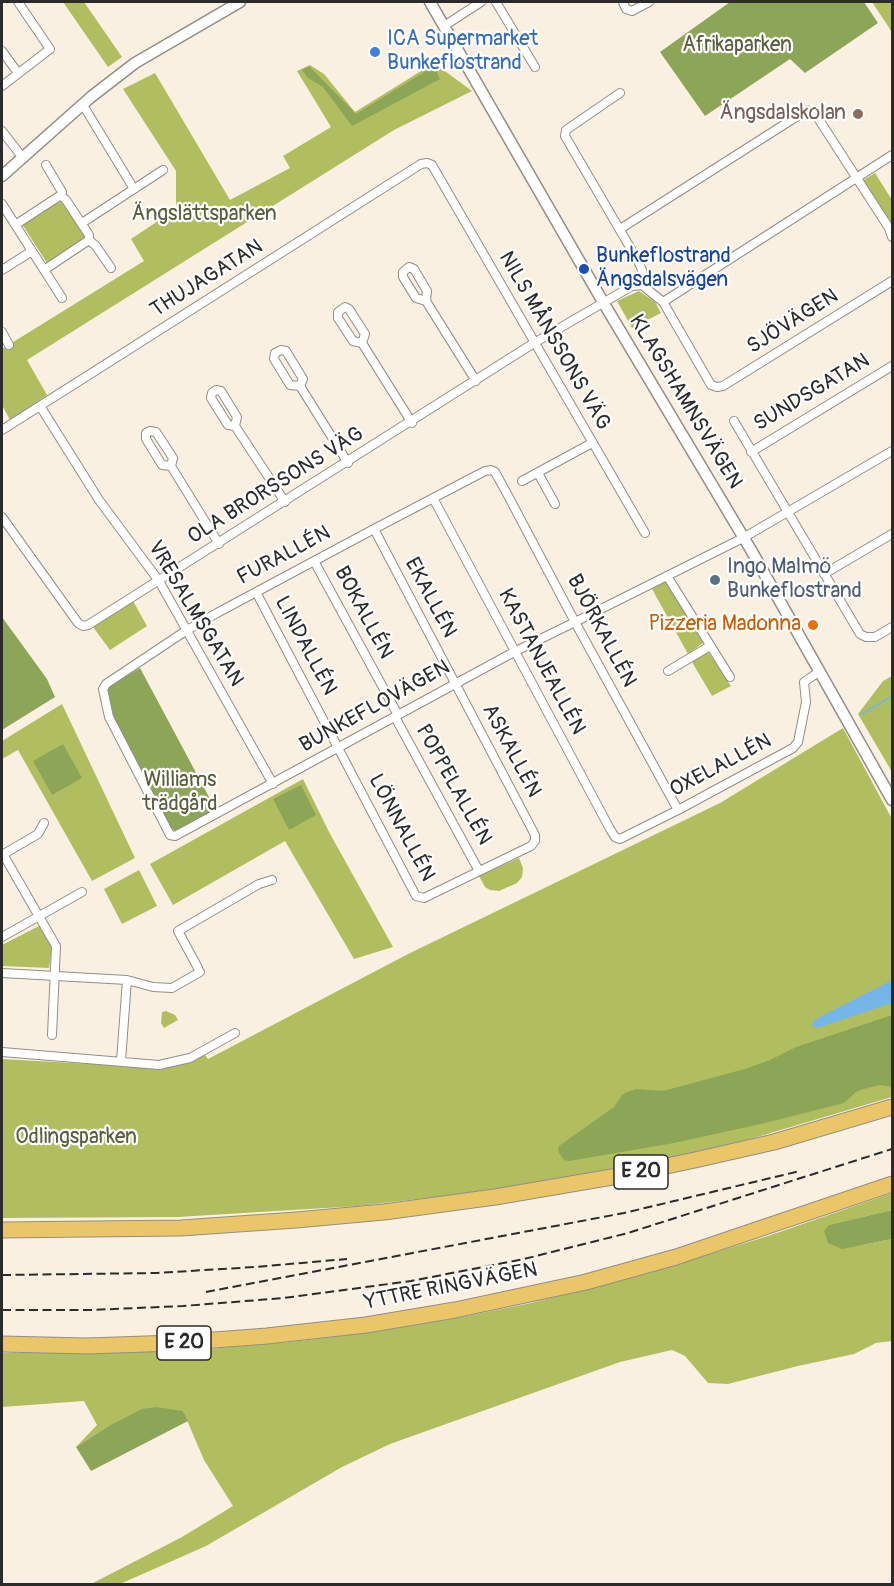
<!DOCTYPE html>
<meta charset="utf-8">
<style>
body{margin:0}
#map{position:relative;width:894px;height:1586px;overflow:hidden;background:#faf0e2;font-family:Pangolin,sans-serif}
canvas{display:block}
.frame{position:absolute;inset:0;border:3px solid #2b2b2b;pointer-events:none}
</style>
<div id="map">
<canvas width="894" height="1586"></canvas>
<div class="frame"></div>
</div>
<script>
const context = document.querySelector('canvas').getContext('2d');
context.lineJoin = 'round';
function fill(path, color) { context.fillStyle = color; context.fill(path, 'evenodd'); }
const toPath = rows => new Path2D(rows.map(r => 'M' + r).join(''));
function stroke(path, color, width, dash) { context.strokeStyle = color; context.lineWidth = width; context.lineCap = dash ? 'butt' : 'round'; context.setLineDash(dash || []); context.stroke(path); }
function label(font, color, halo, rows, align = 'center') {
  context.font = font + ' Pangolin,sans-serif'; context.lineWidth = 4.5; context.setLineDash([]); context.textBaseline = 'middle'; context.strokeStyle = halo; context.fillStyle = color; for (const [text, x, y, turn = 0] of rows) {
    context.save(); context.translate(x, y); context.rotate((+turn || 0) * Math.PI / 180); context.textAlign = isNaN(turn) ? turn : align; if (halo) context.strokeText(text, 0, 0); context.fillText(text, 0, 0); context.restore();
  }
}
fill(toPath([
 [63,2,84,2,122,57,108,67],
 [872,2,892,2,892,33,888,26],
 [434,63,472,91,394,130,27,360,47,395,10,420,2,405,2,349,144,261,131,239,176,209,176,171,123,89,155,73,230,200,290,168,283,156,331,127,297,71,310,65,324,74,355,112],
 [875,173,892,200,892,223,862,181],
 [63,200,86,238,47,263,22,224],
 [639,291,655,302,661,313,632,328,617,301],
 [666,581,703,643,688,654,652,589],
 [133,601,147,626,110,650,93,627],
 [708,652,731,686,712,696,692,662],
 [892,676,892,772,858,714,883,681],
 [62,704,135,858,92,881,18,750,2,759,2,741],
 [843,728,892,819,892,1097,747,1140,665,1159,594,1173,485,1191,358,1206,178,1217,2,1218,2,1059,127,1066,160,1070,205,1055,208,1059,408,954,720,803],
 [303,779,329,832,393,947,354,959,285,841,173,905,150,864],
 [519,858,523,868,522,877,517,883,499,891,490,890,485,887,479,876],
 [139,870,157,906,122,924,104,889],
 [39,926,52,948,49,968,3,966,2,945],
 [166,1011,175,1015,178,1020,164,1028,161,1023,162,1012],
 [892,1193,892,1210,830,1225,862,1245,892,1239,892,1341,876,1343,854,1354,798,1366,728,1384,708,1383,685,1356,672,1350,620,1362,390,1444,342,1467,206,1546,120,1584,91,1584,182,1537,233,1506,204,1460,183,1411,107,1427,76,1447,97,1425,84,1401,2,1407,2,1353,110,1353,196,1350,290,1342,374,1332,457,1318,531,1303,646,1274,771,1235]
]), '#b0be60');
fill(toPath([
 [730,2,864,2,878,23,805,73,790,59,705,116,660,52],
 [309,66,356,114,434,66,440,79,352,126,323,87,308,78,302,70],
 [2,617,47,679,55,697,2,730],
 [140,668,216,810,175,831,171,828,113,715,108,690,109,686],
 [63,744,82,778,52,795,33,761],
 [301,785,316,815,289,830,273,799],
 [892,1015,892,1087,881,1085,863,1089,856,1092,844,1103,765,1123,674,1143,569,1161,564,1160,558,1151,559,1146,614,1107,622,1095,627,1092,636,1089,663,1091,745,1069,770,1060,796,1047],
 [892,1210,892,1239,842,1249,828,1243,824,1231,829,1225],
 [156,1407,183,1411,188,1421,91,1471,76,1447,107,1427,142,1409]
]), '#8ca556');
fill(toPath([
 [892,980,892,1003,817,1028,812,1026,814,1021,820,1017]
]), '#74b6e9');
stroke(toPath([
 [862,714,892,696]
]), '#74b6e9', 2);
const minor = toPath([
 [496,2,535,67],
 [623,2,626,9,632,11,649,2],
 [444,26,481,2],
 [2,51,18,73],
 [2,86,50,49,18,2],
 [620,93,566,130,565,136,638,261,642,270,642,285],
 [83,105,134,189],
 [2,131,23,158],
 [46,165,62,192,61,195,66,200,89,235,89,240,96,246,111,268],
 [2,204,62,298],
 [82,223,163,170],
 [15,225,61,195],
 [620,229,807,110,816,115,889,228,892,237],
 [2,270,32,251],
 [44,270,89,240],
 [426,301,416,298,403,277,403,272,409,267,414,269,427,291,426,301,476,381],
 [663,302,892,155],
 [2,332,9,345],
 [362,343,353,341,338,318,338,312,345,307,349,309,365,334,362,343,412,423],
 [300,386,290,385,274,359,275,353,281,350,286,351,303,379,300,386,348,463],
 [40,406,99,500,159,581,273,784],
 [734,421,860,634,866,637,875,637,892,627],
 [235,426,228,425,211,398,212,393,216,390,221,391,237,417,235,426,285,502],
 [2,430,421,164,427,163,432,165,645,533],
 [751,452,892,366],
 [171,466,162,465,146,439,146,433,150,431,156,432,173,458,171,466,219,544],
 [538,473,555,504],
 [522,481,592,443],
 [433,498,610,829,615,837,620,839,678,810,793,748,798,742,806,702,804,682,820,671],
 [2,517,78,623,83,626,88,625,534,343,632,286,642,285,663,302,711,385,717,387,723,386,892,281],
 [314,561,398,715],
 [824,574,892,534],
 [667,576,730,677],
 [256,592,416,896,424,898,531,846,535,841,535,835,374,529],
 [668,671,710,646],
 [395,717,479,871],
 [678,810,575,622,505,490,495,472,491,470,485,471,374,529,217,613,187,630,106,684,103,689,109,717,170,835,175,836,514,652,575,622,743,538,892,451],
 [3,854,56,946,52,1035],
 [2,855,38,834,44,823],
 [2,937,82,892],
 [198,968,178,931,259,884,272,880],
 [2,973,127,980,153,987,172,988,200,972],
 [2,1052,159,1065,190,1058,235,1033],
 [121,1061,127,980]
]);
const tertiary = toPath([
 [430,2,603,302,751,550,892,800],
 [2,176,91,97,135,63,240,2]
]);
const motorway = toPath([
 [2,1230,181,1228,296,1220,384,1212,495,1197,624,1175,695,1160,774,1142,892,1107],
 [2,1344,87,1346,175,1343,267,1336,366,1325,455,1310,586,1282,676,1257,892,1184]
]);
stroke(minor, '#928e86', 10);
stroke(tertiary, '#928e86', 13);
stroke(motorway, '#928e86', 17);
stroke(minor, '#fff', 8);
stroke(tertiary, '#fff', 10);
stroke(motorway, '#eac669', 15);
stroke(toPath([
 [2,1275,157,1273,255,1267,347,1259],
 [206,1292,624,1213,800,1171],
 [2,1310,91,1310,183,1306,284,1298,411,1281,524,1259,628,1233,892,1149]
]), '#2b2b2b', 2, [9, 4.5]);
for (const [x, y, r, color] of [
 [375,52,6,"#3f7fe0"],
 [858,114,6,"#8d6e63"],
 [584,269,6,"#1a4fb4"],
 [715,580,6,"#5c6f8a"],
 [813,625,6,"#e8710a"]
]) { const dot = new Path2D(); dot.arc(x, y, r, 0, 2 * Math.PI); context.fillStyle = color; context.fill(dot); stroke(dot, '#fff', 2); }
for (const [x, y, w] of [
 [641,1172,54],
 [184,1343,54]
]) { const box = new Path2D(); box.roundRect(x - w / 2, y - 17, w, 34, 4.5); context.fillStyle = '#fff'; context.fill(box); stroke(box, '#2b2b2b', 1.5); }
label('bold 20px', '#2b2b2b', null, [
 ["E 20",641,1172],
 ["E 20",184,1343]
]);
label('21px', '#366cbe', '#fff', [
 ["ICA Supermarket",387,40],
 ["Bunkeflostrand",387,64]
], 'left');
label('21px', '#5a5e3e', '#fff', [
 ["Afrikaparken",737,46],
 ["Ängslättsparken",204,215],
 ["Williams",180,781],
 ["trädgård",180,805],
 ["Odlingsparken",76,1138]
]);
label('21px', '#785e54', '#fff', [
 ["Ängsdalskolan",846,114]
], 'right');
label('21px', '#164399', '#fff', [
 ["Bunkeflostrand",596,257],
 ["Ängsdalsvägen",596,281]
], 'left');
label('21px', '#2b2b2b', '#fff', [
 ["THUJAGATAN",207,279,-32],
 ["SJÖVÄGEN",793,322,-32],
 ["NILS MÅNSSONS VÄG",554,341,60],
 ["SUNDSGATAN",812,393,-31],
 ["KLAGSHAMNSVÄGEN",685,402,59],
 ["OLA BRORSSONS VÄG",276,486,-32],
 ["FURALLÉN",284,556,-28],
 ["EKALLÉN",430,598,62],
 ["BOKALLÉN",363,613,62],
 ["VRESALMSGATAN",195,614,59],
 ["BJÖRKALLÉN",601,631,62],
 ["LINDALLÉN",305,646,62],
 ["KASTANJEALLÉN",541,662,62],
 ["BUNKEFLOVÄGEN",375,707,-29],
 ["ASKALLÉN",511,751,62],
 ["OXELALLÉN",721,766,-28],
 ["POPPELALLÉN",453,785,61],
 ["LÖNNALLÉN",401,828,62],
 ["YTTRE RINGVÄGEN",451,1287,-11]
]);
label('21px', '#4e5e75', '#fff', [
 ["Ingo Malmö",727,568],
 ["Bunkeflostrand",727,592]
], 'left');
label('21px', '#c56008', '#fff', [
 ["Pizzeria Madonna",801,625]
], 'right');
</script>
